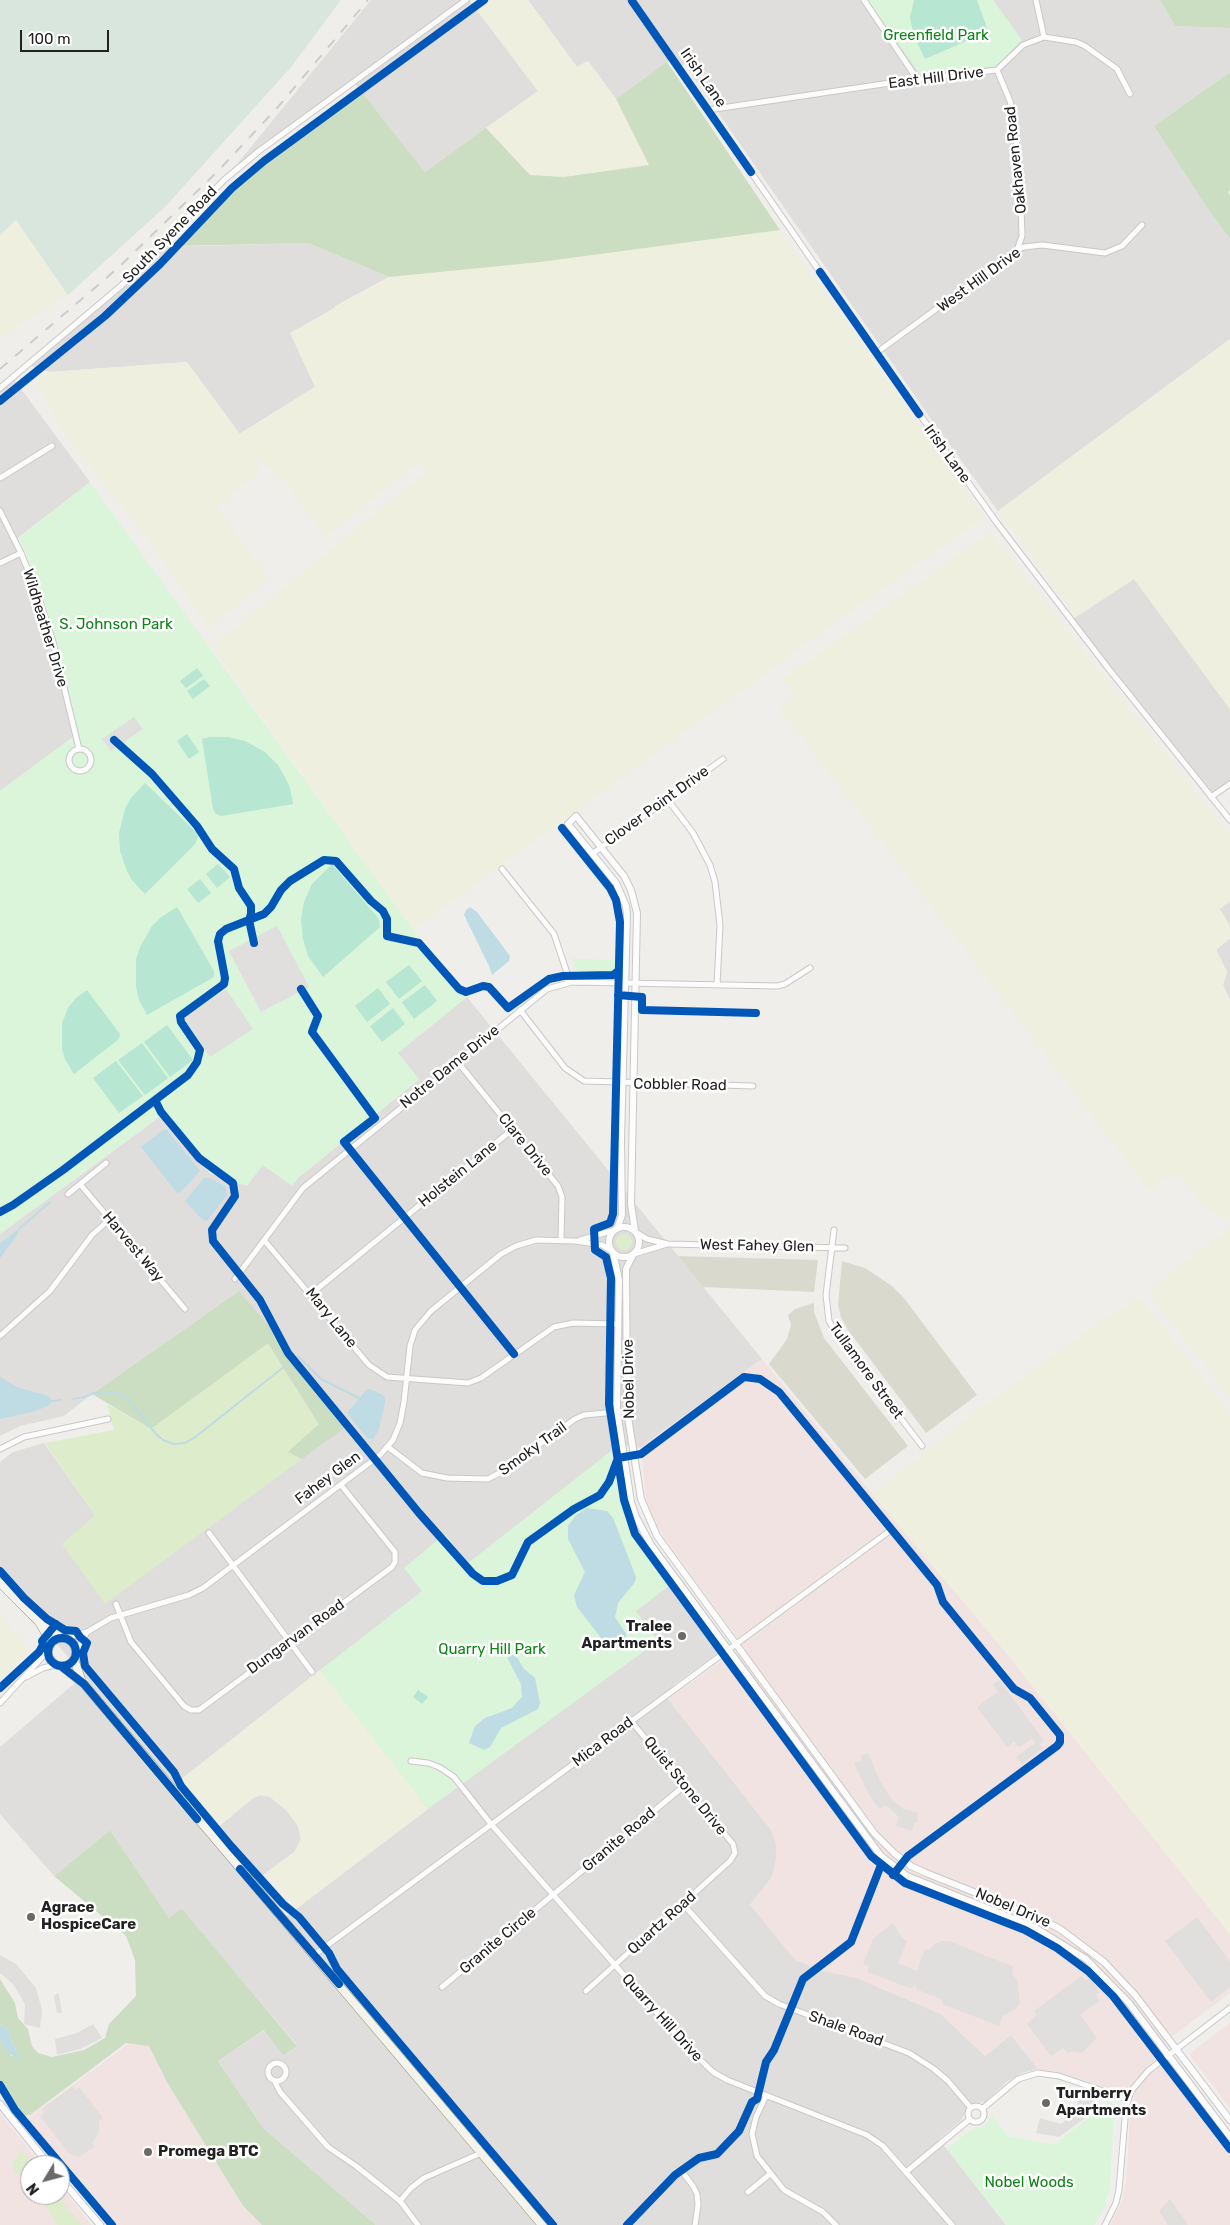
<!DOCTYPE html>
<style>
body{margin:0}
#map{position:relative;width:1230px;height:2225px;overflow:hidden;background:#f0eeeb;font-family:Rubik,sans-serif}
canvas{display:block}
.north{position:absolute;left:20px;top:2155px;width:50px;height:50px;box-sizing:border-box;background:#fff;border:1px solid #a7a7a7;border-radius:50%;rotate:233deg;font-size:14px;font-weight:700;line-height:20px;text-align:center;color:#222}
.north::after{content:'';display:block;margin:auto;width:18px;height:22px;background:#6a6968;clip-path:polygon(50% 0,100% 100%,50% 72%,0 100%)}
.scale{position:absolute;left:20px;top:30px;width:89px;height:22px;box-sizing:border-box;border:2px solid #222;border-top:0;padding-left:6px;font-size:15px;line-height:18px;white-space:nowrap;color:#222;-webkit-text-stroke:4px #fff;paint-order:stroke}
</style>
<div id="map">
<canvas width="1230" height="2225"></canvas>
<div class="north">N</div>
<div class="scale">100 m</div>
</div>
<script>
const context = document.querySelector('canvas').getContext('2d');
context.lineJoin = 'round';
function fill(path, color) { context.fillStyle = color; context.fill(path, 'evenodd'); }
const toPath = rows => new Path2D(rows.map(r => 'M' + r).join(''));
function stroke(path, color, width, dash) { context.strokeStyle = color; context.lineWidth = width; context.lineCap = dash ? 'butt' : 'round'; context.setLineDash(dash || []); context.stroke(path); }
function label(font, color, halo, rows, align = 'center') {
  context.font = font + ' Rubik,sans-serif'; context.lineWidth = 5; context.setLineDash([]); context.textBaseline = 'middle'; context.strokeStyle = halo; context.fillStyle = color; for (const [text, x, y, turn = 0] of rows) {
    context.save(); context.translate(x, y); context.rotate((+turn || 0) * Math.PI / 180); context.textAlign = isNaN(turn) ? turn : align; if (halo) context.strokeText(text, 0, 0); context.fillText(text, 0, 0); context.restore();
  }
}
fill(toPath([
 [371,0,469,0,538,91,425,172,353,82,224,180],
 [528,0,1160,0,1175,26,1230,28,1230,72,1154,126,1207,208,1230,239,1230,339,998,511,929,416,685,65,697,56,679,68,672,59,616,99,588,61,577,67],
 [308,243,389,277,335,306,315,387,239,434,187,362,50,372,29,365,97,308,160,247],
 [13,378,90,482,15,540,38,595,75,736,0,791,0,388],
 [1134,579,1230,709,1230,784,1211,797,1071,620],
 [1230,901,1230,928,1219,909],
 [1230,938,1230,1000,1223,985,1227,972,1216,950],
 [467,997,762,1359,641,1447,637,1448,621,1444,611,1451,623,1507,629,1526,640,1548,718,1653,675,1684,668,1699,772,1831,776,1844,776,1860,772,1877,750,1905,820,1970,857,1978,941,2014,985,2056,1011,2035,1038,2069,1022,2073,1008,2081,985,2102,974,2103,966,2110,961,2121,939,2139,1006,2225,376,2225,263,2128,218,2061,265,2030,297,2045,182,1910,169,1918,110,1830,54,1876,0,1814,0,1747,76,1682,210,1834,253,1798,261,1795,270,1797,286,1810,298,1826,301,1839,295,1852,252,1883,283,1919,428,1809,320,1670,175,1784,56,1643,0,1569,0,1462,13,1452,44,1443,95,1515,105,1604,239,1291,92,1394,64,1416,20,1426,0,1436,0,1234,161,1116,211,1174,263,1165,292,1185,298,1178,419,1079,397,1053]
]), '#dfdedc');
fill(toPath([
 [762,1359,873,1495,1004,1650,1230,1934,1230,1993,1153,2051,1230,2153,1230,2225,1110,2225,1122,2201,1126,2183,1130,2114,1133,2097,1063,2073,1038,2069,1011,2035,985,2056,941,2014,857,1978,820,1970,795,1960,750,1905,772,1877,776,1860,776,1844,772,1831,668,1699,723,1660,730,1659,745,1648,666,1541,653,1519,646,1498,641,1447],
 [1230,2023,1230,2108,1189,2054],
 [143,2033,242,2206,262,2225,108,2225,60,2168,60,2165,58,2165,22,2122],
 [0,2113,42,2165,30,2165,30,2195,60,2195,60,2186,92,2225,0,2225]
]), '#f1e3e1');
fill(toPath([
 [678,1256,818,1260,814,1292,703,1287],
 [842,1261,865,1268,892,1286,904,1298,977,1395,926,1433,848,1330,841,1317,838,1305],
 [814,1303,814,1312,824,1338,908,1446,865,1479,769,1364,787,1339,791,1325,788,1315,795,1309]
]), '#d9d9cd');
fill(toPath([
 [484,0,528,0,577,67,588,61,616,99,650,165,564,177,530,175,486,128,538,91,475,7],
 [16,219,68,295,0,337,0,235],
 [780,230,984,517,839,620,413,930,212,647,427,471,418,462,325,538,285,481,252,455,261,472,217,506,269,579,208,628,150,542,60,428,35,382,50,372,187,362,240,434,315,387,290,333,389,277,540,262],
 [1230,339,1230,709,1134,579,1076,617,998,511],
 [990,532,1230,836,1230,901,1220,909,1229,924,1230,938,1216,950,1227,972,1223,985,1230,1000,1230,1216,1224,1220,1205,1207,1180,1176,1170,1176,1149,1190,779,708,795,696,783,679],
 [1230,1228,1230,1398,1149,1293,1176,1268],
 [1140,1298,1230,1413,1230,1934,1004,1650,873,1495,963,1421,1110,1314],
 [0,1612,30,1651,0,1680],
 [320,1670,428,1809,297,1908,267,1872,294,1852,301,1839,298,1826,286,1810,270,1797,261,1795,253,1798,227,1820,215,1820,204,1811,179,1781]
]), '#efefdf');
fill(toPath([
 '616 1242a8 8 0 1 1 16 0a8 8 0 1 1-16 0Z',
 [268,1343,319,1425,288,1452,302,1459,105,1604,62,1544,95,1515,45,1443,114,1430,107,1404,151,1429],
 [21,2150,33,2165,30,2165,30,2183,13,2170,14,2160],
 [39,2195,57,2195,81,2225,57,2225]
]), '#ddeccb');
fill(toPath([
 [1160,0,1230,0,1230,28,1175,26],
 [667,62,780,230,540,262,389,277,308,243,175,246,246,176,360,90,425,172,486,128,530,175,564,177,649,165,616,99],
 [1230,72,1230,190,1228,192,1230,195,1230,239,1207,208,1154,126],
 [239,1291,351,1423,302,1459,288,1452,319,1424,268,1343,151,1429,92,1394],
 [110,1830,169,1918,182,1909,297,2046,283,2055,264,2030,218,2061,263,2128,376,2225,262,2225,243,2206,167,2082,149,2046,126,2043,30,2115,24,2116,0,2080,0,2040,11,2056,18,2054,11,2040,9,2031,3,2025,0,2026,0,1979,15,2003,18,2018,28,2029,32,2046,38,2053,52,2057,84,2050,105,2038,109,2024,136,1996,135,1960,126,1936,54,1876]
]), '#cbdec1');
fill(toPath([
 [0,0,341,0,292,66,166,206,68,295,16,220,0,235]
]), '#d9e6de');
fill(toPath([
 [867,0,993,0,1022,40,995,67,919,73],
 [90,482,413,930,467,997,398,1053,419,1079,298,1178,292,1186,263,1165,247,1186,211,1174,160,1116,0,1234,0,791,78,733,51,622,37,579,19,538],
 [572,959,617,960,617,970,613,973,579,973,576,970],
 [611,1451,623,1507,629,1526,640,1548,669,1586,636,1611,658,1641,428,1809,320,1670,422,1591,404,1568,445,1534,468,1563],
 [1108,2102,1113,2104,1114,2109,1110,2187,1104,2209,1094,2225,1006,2225,947,2149,969,2131,983,2127,989,2121,992,2115,1008,2136,1054,2145]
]), '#daf5da');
fill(toPath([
 [914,0,977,0,987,28,985,33,925,59,914,36,910,18],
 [197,668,203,676,186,688,180,681],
 [204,679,210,686,193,699,187,691],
 [187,734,199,752,189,759,177,741],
 [210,737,228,737,245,741,265,752,278,765,285,777,290,788,293,804,221,816,216,814,213,809,202,739],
 [145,783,196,832,198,837,195,844,145,894,132,880,127,871,120,851,119,833,125,809,131,798],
 [218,864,230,877,217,888,206,874],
 [332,864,379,919,380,927,323,977,308,956,303,939,301,920,304,902,312,884],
 [200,879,211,893,198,903,187,889],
 [177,907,214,971,214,977,147,1015,139,1000,136,987,136,960,140,947,152,926,160,918],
 [409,965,422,981,399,999,386,982],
 [425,985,437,1001,414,1019,402,1002],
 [378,988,390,1004,367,1022,355,1006],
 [87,990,120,1034,119,1039,74,1074,65,1059,62,1049,62,1023,68,1008,76,998],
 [393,1008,405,1024,382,1042,370,1026],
 [167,1025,193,1060,170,1077,144,1042],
 [142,1043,168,1078,145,1095,118,1060],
 [116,1061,143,1096,119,1113,93,1078],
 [418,1690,428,1697,422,1704,413,1697]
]), '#b7e6d2');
fill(toPath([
 [134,717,143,729,111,751,102,739],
 [277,926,309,987,261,1012,229,951],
 [226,989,253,1029,210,1057,184,1018],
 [999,1680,1044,1741,1040,1744,1043,1748,1022,1764,1016,1757,1035,1743,1032,1738,1019,1747,1014,1741,1007,1747,977,1707,998,1692,993,1684],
 [868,1753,880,1781,892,1800,904,1809,918,1813,917,1823,914,1823,912,1831,896,1826,899,1817,886,1805,879,1809,868,1793,854,1763,862,1760,861,1756],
 [1197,1917,1230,1962,1230,1987,1211,2002,1165,1941],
 [893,1923,903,1939,907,1941,898,1963,917,1971,925,1949,930,1950,934,1944,941,1941,949,1941,1014,1967,1012,1974,1017,1979,1020,2003,1015,2010,1003,2016,999,2026,942,2004,943,2000,918,1990,914,1985,912,1989,867,1972,869,1966,863,1964,873,1939],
 [0,1955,16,1964,36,1988,42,2010,40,2028,24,2024,25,2004,13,1984,0,1973],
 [1081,1976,1086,1981,1089,1978,1100,1992,1096,1995,1099,2001,1080,2015,1097,2038,1082,2053,1072,2051,1068,2053,1063,2048,1051,2056,1027,2024,1037,2015,1034,2011],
 [58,1993,60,2000,62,2013,57,2013,54,1996],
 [93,2024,102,2038,80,2049,57,2055,55,2039,77,2033],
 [73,2086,76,2090,79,2087,103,2118,99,2121,99,2133,92,2143,95,2146,79,2157,69,2153,40,2116,44,2113,42,2109],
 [1080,2095,1095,2100,1089,2115,1059,2137,1036,2133,1040,2118,1061,2124,1078,2110,1076,2108],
 [1170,2199,1188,2225,1168,2225,1159,2211]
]), '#e0dfde');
fill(toPath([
 [470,907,477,912,510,956,509,961,492,975,489,966,464,915,466,910],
 [163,1130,167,1130,200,1171,181,1192,177,1193,141,1147],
 [204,1178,209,1178,225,1186,227,1195,207,1221,203,1220,185,1201],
 [20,1228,17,1235,0,1258,0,1243],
 [0,1377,19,1388,46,1395,50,1398,52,1401,48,1406,32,1412,0,1419],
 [370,1389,383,1395,385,1398,385,1403,379,1430,373,1439,368,1439,349,1416,348,1412,366,1390],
 [587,1508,607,1511,613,1518,636,1577,635,1582,618,1603,615,1617,626,1634,627,1641,618,1648,609,1648,577,1607,574,1595,585,1572,568,1539,568,1526,576,1515],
 [508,1653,516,1656,524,1669,535,1678,540,1703,538,1709,501,1728,490,1747,484,1750,469,1743,475,1726,485,1718,512,1708,522,1697,521,1684,508,1659],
 [3,2025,9,2031,11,2040,19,2056,18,2058,9,2054,0,2040,0,2026]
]), '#bfdbe3');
stroke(toPath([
 [20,1228,50,1202],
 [295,1357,299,1357,321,1379,359,1398],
 [73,1399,84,1397,97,1392,116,1392,127,1398,156,1434,163,1440,174,1444,185,1443,194,1438,285,1366],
 [52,1401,61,1400]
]), '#bfdbe3', 2);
const minor = toPath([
 [632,0,876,353,997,523,1108,668,1230,820],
 [864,0,917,79],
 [1036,0,1044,37],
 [997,70,1010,101,1015,128,1020,178,1022,236,1017,250],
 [708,110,917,79,997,70,1023,45,1044,37,1076,42,1085,46,1117,69,1130,94],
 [876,353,1017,250,1024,247,1042,245,1105,253,1122,246,1142,225],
 [0,388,122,285,224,180,259,151,466,0],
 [0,478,52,446],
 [0,511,21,553,38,595,53,642,79,749],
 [0,563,21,553],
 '69 760a11 11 0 1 1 22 0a11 11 0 1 1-22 0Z',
 [1211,797,1230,784],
 [668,800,693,833,710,865,715,882,720,925,717,985],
 [592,854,723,759],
 [502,869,554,934,567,973,568,982],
 [520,1010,565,1068,584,1081,753,1086],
 [457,1061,558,1186,562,1197,561,1241],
 [80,1184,185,1309],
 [68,1194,106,1163],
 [834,1230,826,1295,829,1321,842,1341,922,1446],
 [637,1233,647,1239,668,1244,845,1248],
 [264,1240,369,1365,387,1377,468,1383,481,1378,554,1327,573,1323,617,1324],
 [580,1240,615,1230],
 [634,1254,667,1244],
 [235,1279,303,1188,547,989,572,982,777,986,785,984,810,968],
 [311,1294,513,1129],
 [0,1336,50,1291,92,1235,110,1219],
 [388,1447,422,1473,447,1478,488,1479,503,1471,575,1419,584,1415,627,1411],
 [0,1449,24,1437,108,1419],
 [209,1533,312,1672],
 [116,1604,131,1642,184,1706,191,1710,199,1710,392,1567,395,1562,395,1552,341,1485],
 [66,1638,87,1632,111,1618,189,1595,203,1588,380,1455,393,1440,400,1423,404,1402,410,1346,415,1330,431,1311,501,1254,516,1246,536,1240,575,1241,602,1245,612,1251],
 [76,1654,87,1632],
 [26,1677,43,1668,55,1665],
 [0,1703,47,1652],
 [411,1761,428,1763,439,1767,454,1777,491,1824,688,2048,713,2072,727,2080,867,2135,883,2146,952,2225],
 [683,1904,765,1996,779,2004,909,2053,934,2069,948,2081,971,2108],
 [314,1955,891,1530],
 [442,1987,684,1786],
 [586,1991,730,1861,735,1853,733,1844,631,1721],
 '268 2072a9 9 0 1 1 18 0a9 9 0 1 1-18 0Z',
 [275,2082,280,2092,328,2147,356,2166,400,2201,418,2225],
 [766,2096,756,2117,752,2134,757,2156,784,2190,823,2212,836,2225],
 '968 2114a8 8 0 1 1 16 0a8 8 0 1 1-16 0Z',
 [982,2109,1018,2079,1038,2073,1059,2076,1127,2099],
 [681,2170,693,2186,697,2194,698,2205,695,2225],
 [906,2172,970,2119],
 [748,2192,770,2174],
 [400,2201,411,2188,424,2178,481,2153],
 [1105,2225,1116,2203,1119,2190,1126,2107,1131,2091,1148,2071,1230,2008]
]);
const tertiary = toPath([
 '609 1242a15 15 0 1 1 30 0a15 15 0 1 1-30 0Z',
 [617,1229,622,1215,621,1140,627,915,626,906,616,883,568,824,576,816,624,876,631,890,637,913,631,1204,635,1231],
 [613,1252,619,1280,617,1411,631,1502,636,1517,651,1545,881,1856,907,1876,1034,1927,1086,1959,1129,2003,1230,2137],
 [633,1255,626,1269,627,1411,641,1499,657,1536,874,1833,894,1853,911,1866,926,1873,1039,1918,1060,1929,1104,1962,1135,1995,1230,2120],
 [0,2104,49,2165],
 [60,2178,100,2225]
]);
const secondary = toPath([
 [0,1583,39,1622,46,1634,48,1647],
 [39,1622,46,1625,61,1638],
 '48 1652a14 14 0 1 1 28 0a14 14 0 1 1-28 0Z',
 [74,1659,82,1682],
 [61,1666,84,1684,542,2225]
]);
stroke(minor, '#c9c8c7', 7);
stroke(tertiary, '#c9c8c7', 8);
stroke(secondary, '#999a82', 9);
stroke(minor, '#fdfcfc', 5);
stroke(tertiary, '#fdfcfc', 6);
stroke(secondary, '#f4f4ed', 8);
stroke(toPath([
 [0,369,119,267,218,171,278,107,368,0]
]), '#ccc', 2, [10, 10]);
stroke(toPath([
 [632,1,751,172],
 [820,272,919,414],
 [0,401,105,316,160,264,232,188,264,161,484,0],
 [114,740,152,774,197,826,212,849,234,869,239,888,251,906,251,914,249,920,254,943],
 [562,828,610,888,616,900,620,922,613,1214,610,1223,594,1229,595,1250,606,1257,611,1278,609,1404,624,1500,635,1534,871,1856,905,1883,1025,1930,1057,1948,1088,1971,1113,1996,1230,2149],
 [301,989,318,1016,312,1032,375,1118,344,1142,514,1354],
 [618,995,642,997,642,1010,756,1013],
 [155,1100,161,1112,199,1158,233,1183,235,1196,212,1230,213,1241,260,1300,288,1353,419,1513,473,1574,483,1581,497,1581,512,1575,528,1542,574,1509,600,1495,609,1482,618,1458,641,1454,744,1377,760,1379,779,1392,937,1585,943,1602,1014,1689,1030,1698,1060,1735,1060,1742,1057,1746,908,1856,893,1875],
 [0,1212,13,1205,63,1170,188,1075,197,1062,200,1050,181,1022,180,1016,224,984,225,978,218,941,220,934,226,929,264,914,271,907,281,890,290,881,324,860,336,861,371,901,383,911,387,919,387,936,419,943,459,989,466,992,483,986,489,987,508,1008,549,979,563,976,613,975,618,971],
 [0,1571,24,1598,47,1619,65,1630,76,1631,80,1637,87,1643,83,1653,85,1666,174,1772,181,1786,231,1846,283,1904,299,1917,329,1953,337,1969,374,2013,553,2225],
 '48 1652a14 14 0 1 1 28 0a14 14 0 1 1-28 0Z',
 [61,1666,84,1684,197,1819],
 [0,1688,39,1652,43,1645,42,1641,56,1624],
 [240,1869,339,1984],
 [0,2085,15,2110,112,2225],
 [627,2225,675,2175,699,2158,717,2154,739,2131,752,2102,757,2099,766,2062,774,2050,803,1979,851,1942,881,1865]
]), '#0057b8', 8);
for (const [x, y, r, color] of [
 [682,1636,5,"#6a6968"],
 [31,1917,5,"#6a6968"],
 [1046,2103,5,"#6a6968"],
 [148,2152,5,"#6a6968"]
]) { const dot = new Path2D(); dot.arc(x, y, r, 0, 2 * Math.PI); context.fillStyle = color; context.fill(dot); stroke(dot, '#fff', 2); }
label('15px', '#0c8416', '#fff', [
 ["Greenfield Park",936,36],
 ["S. Johnson Park",116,625],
 ["Quarry Hill Park",492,1650],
 ["Nobel Woods",1029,2183]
]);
label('15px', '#222', '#fff', [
 ["Irish Lane",703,78,55],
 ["East Hill Drive",936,78,-7],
 ["Oakhaven Road",1016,160,-96],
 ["South Syene Road",170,235,-46],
 ["West Hill Drive",979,280,-36],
 ["Irish Lane",947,454,54],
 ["Wildheather Drive",45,628,73],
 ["Clover Point Drive",657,806,-36],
 ["Notre Dame Drive",450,1067,-39],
 ["Cobbler Road",680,1085,1],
 ["Clare Drive",525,1145,51],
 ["Holstein Lane",458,1174,-39],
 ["West Fahey Glen",757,1246,1],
 ["Harvest Way",133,1247,50],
 ["Mary Lane",331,1318,51],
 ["Tullamore Street",866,1371,54],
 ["Nobel Drive",629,1379,-91],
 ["Smoky Trail",533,1449,-36],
 ["Fahey Glen",328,1478,-37],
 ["Dungarvan Road",296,1637,-36],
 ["Mica Road",603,1742,-37],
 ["Quiet Stone Drive",685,1786,51],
 ["Granite Road",619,1840,-40],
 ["Nobel Drive",1013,1908,23],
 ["Quartz Road",662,1923,-42],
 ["Granite Circle",498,1941,-40],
 ["Quarry Hill Drive",662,2018,48],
 ["Shale Road",846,2029,20]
]);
label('bold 15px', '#222', '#fff', [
 ["Tralee",672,1627,"right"],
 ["Apartments",672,1644,"right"],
 ["Agrace",41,1908],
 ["HospiceCare",41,1925],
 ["Turnberry",1056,2094],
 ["Apartments",1056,2111],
 ["Promega BTC",158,2152]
], 'left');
</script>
